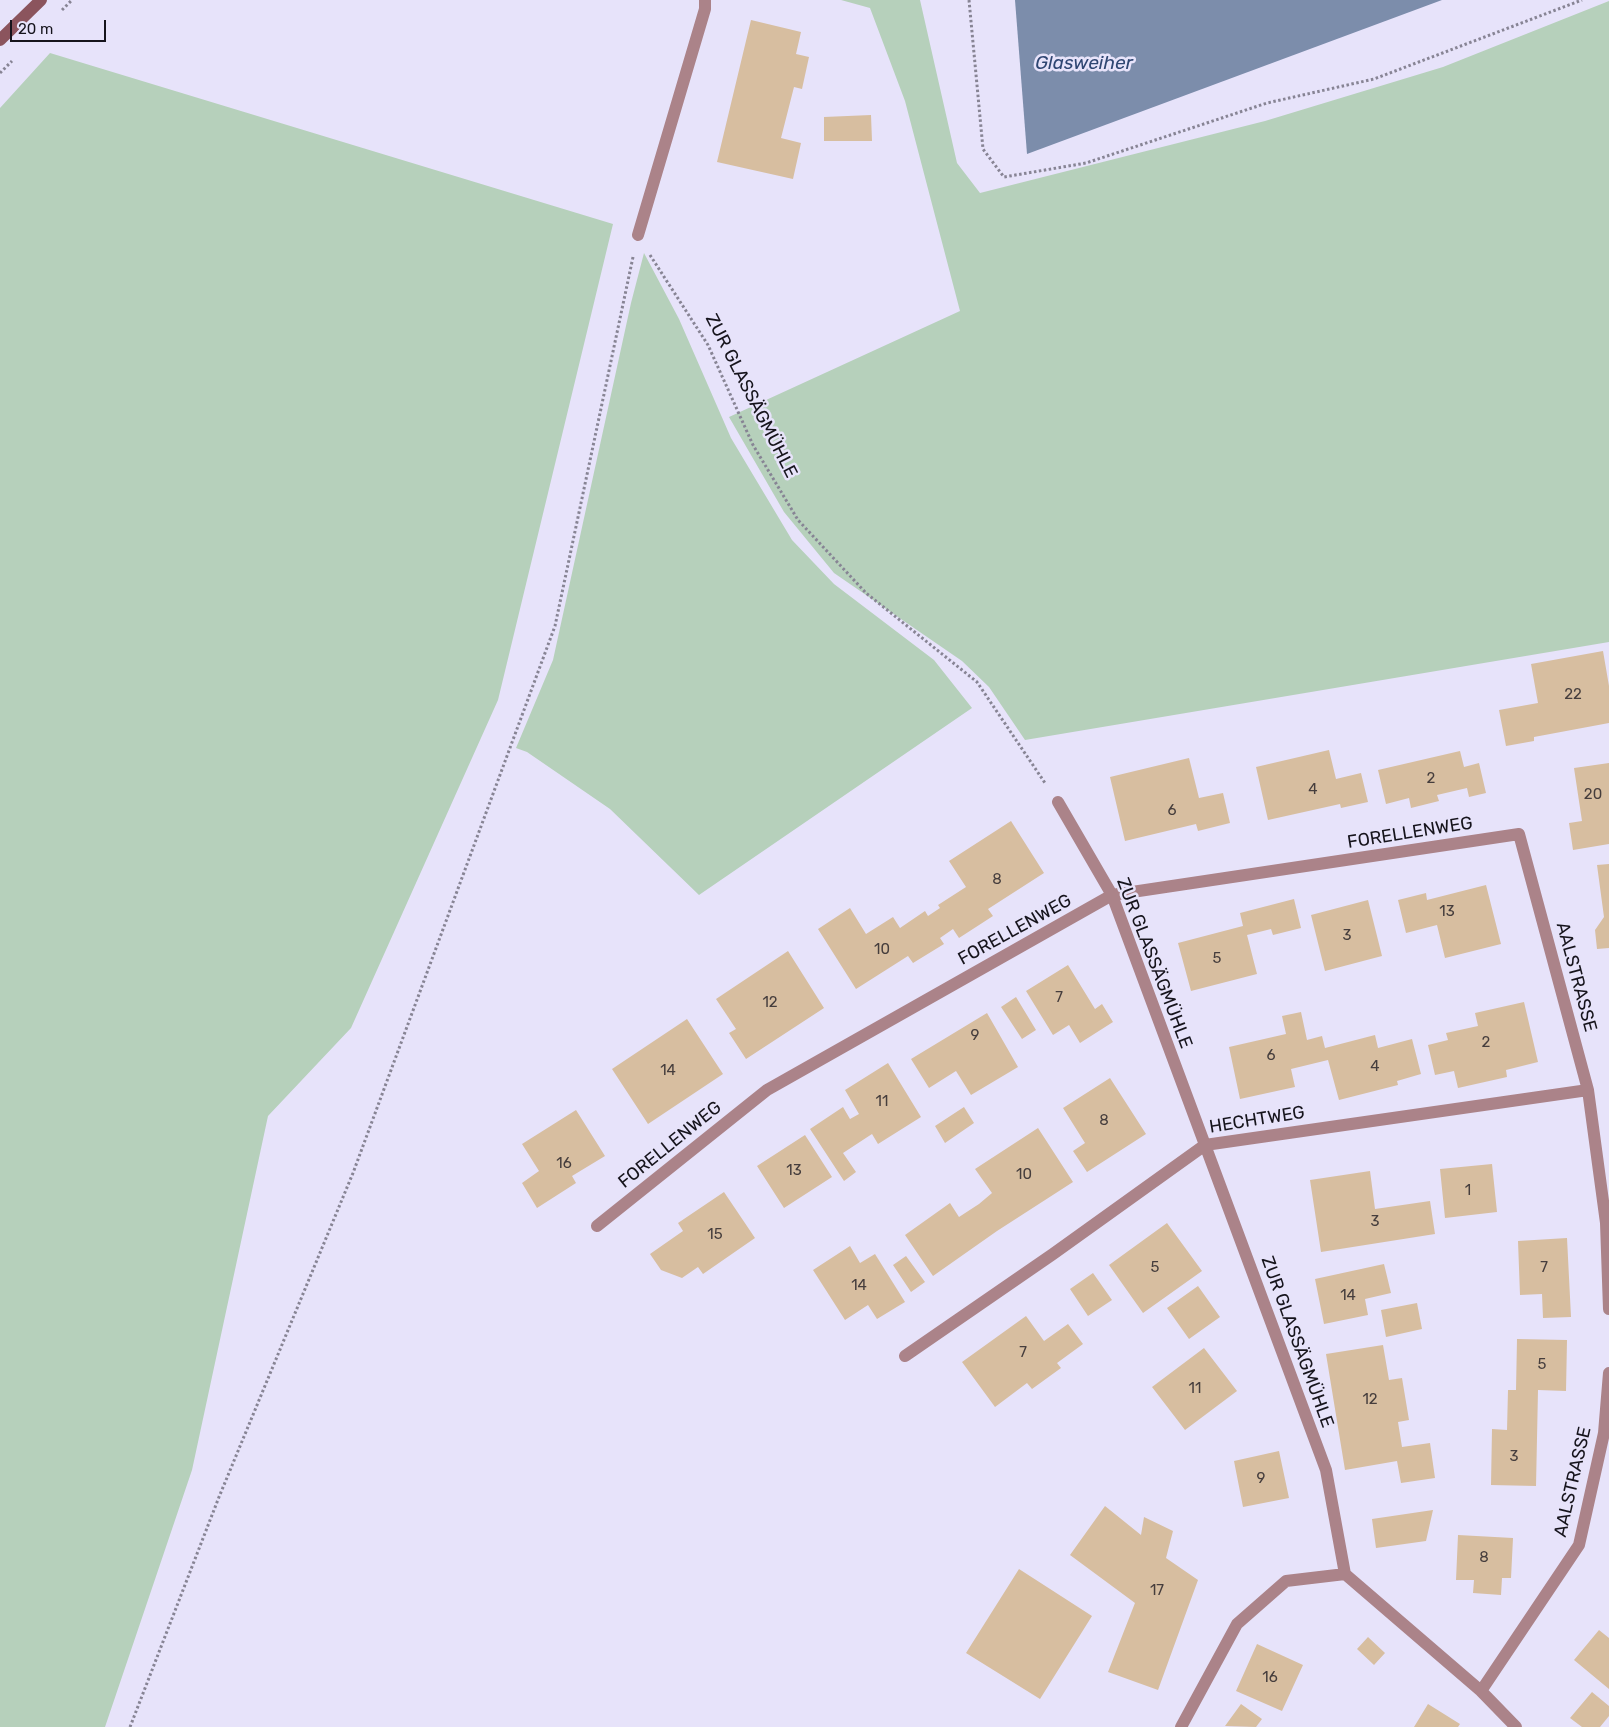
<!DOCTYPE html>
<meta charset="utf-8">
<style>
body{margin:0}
#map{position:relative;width:1609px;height:1727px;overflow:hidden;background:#e7e3fa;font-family:Rubik,sans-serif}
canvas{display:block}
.scale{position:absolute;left:10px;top:20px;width:96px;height:22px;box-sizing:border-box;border:2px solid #16141c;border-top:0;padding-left:6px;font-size:15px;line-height:18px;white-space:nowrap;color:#16141c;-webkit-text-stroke:4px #e7e3fa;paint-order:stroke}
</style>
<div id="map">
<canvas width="1609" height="1727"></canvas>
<div class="scale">20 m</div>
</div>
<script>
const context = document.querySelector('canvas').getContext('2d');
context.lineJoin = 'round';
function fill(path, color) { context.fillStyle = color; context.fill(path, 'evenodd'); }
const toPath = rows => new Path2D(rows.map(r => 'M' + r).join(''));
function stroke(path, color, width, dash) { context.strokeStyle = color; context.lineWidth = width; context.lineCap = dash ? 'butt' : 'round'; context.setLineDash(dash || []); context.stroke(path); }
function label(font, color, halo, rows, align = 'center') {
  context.font = font + ' Rubik,sans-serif'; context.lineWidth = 5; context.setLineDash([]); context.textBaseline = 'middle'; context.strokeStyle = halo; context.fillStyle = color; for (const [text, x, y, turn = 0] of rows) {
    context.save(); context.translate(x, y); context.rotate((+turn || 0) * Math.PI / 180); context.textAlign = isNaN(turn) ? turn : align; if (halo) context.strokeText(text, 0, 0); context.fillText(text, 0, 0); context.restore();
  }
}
fill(toPath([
 [841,0,920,0,957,163,980,193,1265,121,1443,67,1609,1,1609,642,1025,740,989,687,962,661,834,573,784,512,729,417,960,311,905,101,870,8],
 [50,53,613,224,498,700,351,1028,268,1116,192,1470,105,1727,0,1727,0,108],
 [644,253,679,319,731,438,792,540,834,584,934,660,972,708,699,895,610,809,527,752,516,748,553,660,631,303]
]), '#b6d0bb');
fill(toPath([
 [1015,0,1442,0,1027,154]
]), '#7c8dab');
fill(toPath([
 [751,20,801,32,796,54,809,57,802,89,794,87,781,138,801,143,793,179,717,162],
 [871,115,872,141,824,141,824,117],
 [1603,651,1609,686,1609,723,1534,737,1534,741,1506,746,1499,710,1538,703,1531,664],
 [1329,750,1336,779,1361,773,1368,802,1341,808,1340,804,1268,820,1256,767],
 [1460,751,1464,767,1479,763,1486,793,1469,797,1467,788,1437,795,1439,801,1411,808,1409,798,1386,804,1378,770],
 [1189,758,1199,798,1223,793,1230,823,1198,831,1196,824,1125,841,1110,777],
 [1609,763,1609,844,1573,850,1569,823,1582,821,1574,768],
 [1011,821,1044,873,988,909,993,916,959,938,953,929,940,938,944,944,913,963,908,956,856,989,818,929,850,908,866,934,893,917,900,928,925,911,928,916,940,908,938,905,966,887,949,861],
 [1609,864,1609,948,1597,949,1595,930,1604,917,1597,865],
 [1486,885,1501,944,1445,958,1437,925,1406,933,1398,900,1426,893,1427,900],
 [1294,899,1301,928,1273,935,1271,929,1247,935,1257,974,1191,991,1178,943,1243,926,1240,913],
 [1368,900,1382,956,1325,971,1311,915],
 [788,951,824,1008,746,1059,729,1033,736,1029,716,999],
 [1068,965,1095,1009,1102,1004,1113,1022,1080,1043,1069,1025,1053,1035,1026,991],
 [1016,997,1036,1030,1022,1039,1001,1007],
 [1524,1002,1538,1062,1506,1070,1507,1077,1458,1088,1454,1071,1435,1075,1428,1045,1448,1040,1446,1033,1478,1026,1475,1013],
 [1301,1012,1307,1040,1322,1036,1325,1048,1375,1035,1378,1048,1412,1039,1421,1074,1397,1081,1398,1085,1339,1100,1328,1060,1291,1069,1295,1087,1240,1099,1229,1047,1286,1034,1282,1016],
 [987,1013,1018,1067,971,1095,956,1071,929,1088,911,1059],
 [687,1019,723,1074,648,1124,612,1069],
 [888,1063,921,1117,878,1144,872,1134,843,1153,856,1172,844,1181,810,1129,843,1107,850,1119,859,1114,845,1090],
 [1110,1078,1146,1134,1087,1172,1073,1151,1085,1143,1063,1108],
 [964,1107,974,1123,945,1143,935,1126],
 [576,1110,605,1156,572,1176,576,1183,537,1208,522,1183,539,1171,522,1144],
 [1038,1128,1073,1182,997,1231,933,1276,905,1235,950,1203,959,1217,979,1204,992,1193,975,1169],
 [805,1135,832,1177,784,1208,757,1166],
 [1492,1164,1497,1212,1445,1218,1440,1169],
 [1370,1171,1375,1209,1430,1201,1435,1234,1321,1252,1310,1180],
 [724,1192,755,1238,703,1274,698,1267,682,1278,661,1270,650,1254,683,1231,678,1223],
 [1167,1223,1202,1271,1143,1313,1109,1265],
 [1567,1238,1571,1317,1543,1318,1542,1294,1520,1295,1518,1241],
 [850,1246,860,1263,875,1254,905,1302,877,1319,868,1305,845,1320,813,1270],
 [906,1256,925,1282,911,1292,893,1265],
 [1384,1264,1391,1293,1365,1299,1368,1315,1324,1324,1315,1279],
 [1093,1273,1112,1300,1088,1316,1070,1289],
 [1198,1286,1220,1317,1189,1339,1167,1308],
 [1417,1303,1422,1329,1386,1337,1381,1310],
 [1026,1316,1044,1341,1068,1324,1083,1344,1057,1363,1061,1368,1032,1389,1027,1383,995,1407,962,1362],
 [1517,1339,1567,1340,1566,1391,1538,1390,1536,1486,1491,1485,1492,1429,1507,1430,1508,1390,1516,1390],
 [1383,1345,1389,1380,1402,1378,1409,1420,1398,1422,1402,1447,1430,1443,1435,1478,1401,1483,1397,1461,1345,1470,1326,1354],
 [1204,1348,1237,1391,1185,1430,1152,1387],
 [1279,1451,1289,1498,1243,1507,1234,1461],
 [1105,1506,1141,1535,1144,1517,1173,1531,1166,1558,1198,1580,1158,1690,1108,1672,1135,1603,1070,1555],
 [1433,1510,1426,1541,1376,1548,1372,1519],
 [1458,1535,1513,1538,1511,1578,1502,1578,1501,1595,1473,1593,1474,1580,1456,1580],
 [1019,1569,1092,1616,1040,1699,966,1653],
 [1599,1630,1609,1638,1609,1689,1574,1660],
 [1368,1637,1385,1653,1374,1665,1357,1649],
 [1257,1644,1303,1665,1282,1711,1236,1691],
 [1592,1692,1609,1706,1609,1716,1600,1727,1582,1727,1570,1718],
 [1241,1704,1262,1719,1256,1727,1225,1726],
 [1428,1704,1460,1724,1458,1727,1414,1727]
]), '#d7bea0');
stroke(toPath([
 [969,0,983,149,1004,177,1086,163,1267,103,1374,79,1582,0],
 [62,10,72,0],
 [0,73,12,61],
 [650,255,708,345,753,445,798,520,866,593,977,682,1045,783],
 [130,1727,219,1497,353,1173,555,626,633,257]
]), '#878494', 3, [2.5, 2.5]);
stroke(toPath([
 [638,235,705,9,705,0]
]), '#ab8389', 12);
stroke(toPath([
 [1058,802,1112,895,1326,1470,1345,1574,1481,1691,1516,1727],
 [597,1226,767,1090,1112,895,1519,834,1588,1090,1606,1223,1609,1309],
 [905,1356,1053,1254,1205,1145,1588,1090],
 [1481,1691,1579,1545,1604,1433,1609,1373],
 [1181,1727,1237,1624,1286,1581,1345,1574]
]), '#ab8389', 12);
stroke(toPath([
 [0,40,41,0]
]), '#8b545d', 12);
label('15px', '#463e3d', null, [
 ["22",1573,695],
 ["2",1431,779],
 ["4",1313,790],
 ["20",1593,795],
 ["6",1172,811],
 ["8",997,880],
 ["13",1447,912],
 ["3",1347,936],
 ["10",882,950],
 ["5",1217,959],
 ["7",1059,998],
 ["12",770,1003],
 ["9",975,1036],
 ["2",1486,1043],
 ["6",1271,1056],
 ["4",1375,1067],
 ["14",668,1071],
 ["11",882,1102],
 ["8",1104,1121],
 ["16",564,1164],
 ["13",794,1171],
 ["10",1024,1175],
 ["1",1468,1191],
 ["3",1375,1222],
 ["15",715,1235],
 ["5",1155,1268],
 ["7",1544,1268],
 ["14",859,1286],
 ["14",1348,1296],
 ["7",1023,1353],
 ["5",1542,1365],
 ["11",1195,1389],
 ["12",1370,1400],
 ["3",1514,1457],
 ["9",1261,1479],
 ["8",1484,1558],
 ["17",1157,1591],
 ["16",1270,1678]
]);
label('18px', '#16141c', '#e7e3fa', [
 ["ZUR GLASSÄGMÜHLE",751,396,63],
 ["FORELLENWEG",1410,833,-9],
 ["FORELLENWEG",1015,930,-29],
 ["ZUR GLASSÄGMÜHLE",1154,963,69],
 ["AALSTRASSE",1576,977,75],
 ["HECHTWEG",1257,1120,-9],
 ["FORELLENWEG",670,1145,-39],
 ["ZUR GLASSÄGMÜHLE",1297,1342,70],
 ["AALSTRASSE",1573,1482,-77]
]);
label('italic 19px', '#2f4672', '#e7e3fa', [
 ["Glasweiher",1084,64]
]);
</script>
